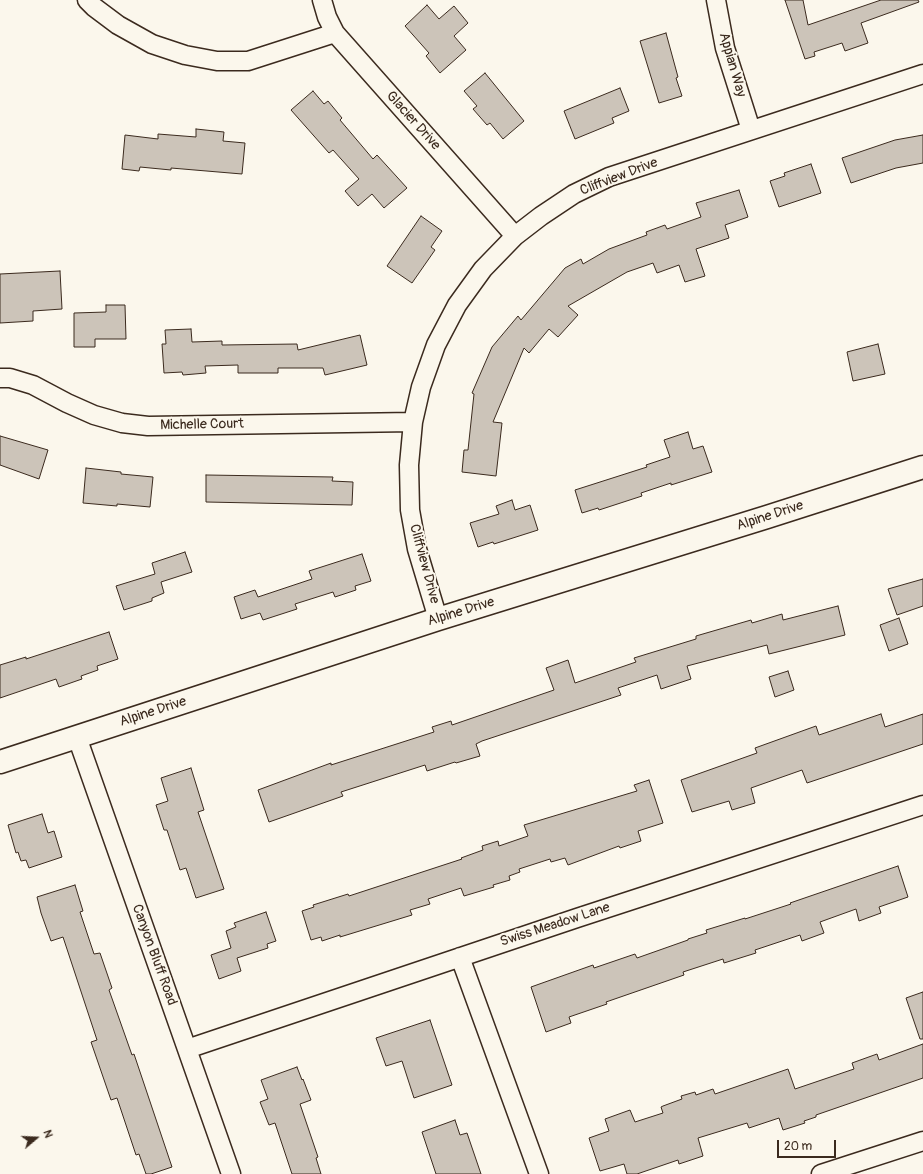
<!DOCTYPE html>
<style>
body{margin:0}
#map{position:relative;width:923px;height:1174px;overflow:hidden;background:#fbf7ec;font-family:Pangolin,sans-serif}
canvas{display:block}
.north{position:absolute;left:16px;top:1118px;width:40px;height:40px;-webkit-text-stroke:3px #fbf7ec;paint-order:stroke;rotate:71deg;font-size:11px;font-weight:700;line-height:16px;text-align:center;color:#3b2a1e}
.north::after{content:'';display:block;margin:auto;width:14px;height:18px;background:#3b2a1e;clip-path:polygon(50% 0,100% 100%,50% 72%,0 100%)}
.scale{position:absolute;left:777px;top:1140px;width:59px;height:18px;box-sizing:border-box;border:2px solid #3b2a1e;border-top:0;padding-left:5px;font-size:12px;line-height:14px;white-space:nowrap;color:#3b2a1e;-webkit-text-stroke:3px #fbf7ec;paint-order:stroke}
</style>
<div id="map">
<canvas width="923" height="1174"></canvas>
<div class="north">N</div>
<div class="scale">20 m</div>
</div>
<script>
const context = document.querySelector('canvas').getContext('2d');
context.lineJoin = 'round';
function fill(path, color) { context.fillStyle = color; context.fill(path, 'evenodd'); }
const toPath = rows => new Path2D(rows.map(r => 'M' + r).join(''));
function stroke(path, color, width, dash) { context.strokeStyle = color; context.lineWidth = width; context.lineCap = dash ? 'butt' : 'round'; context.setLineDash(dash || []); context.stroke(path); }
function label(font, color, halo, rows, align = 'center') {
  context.font = font + ' Pangolin,sans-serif'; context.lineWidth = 4; context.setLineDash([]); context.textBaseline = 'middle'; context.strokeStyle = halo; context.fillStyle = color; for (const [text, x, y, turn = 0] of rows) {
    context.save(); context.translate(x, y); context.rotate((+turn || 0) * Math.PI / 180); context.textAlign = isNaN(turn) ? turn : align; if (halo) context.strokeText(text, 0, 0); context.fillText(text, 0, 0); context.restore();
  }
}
const building = toPath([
 [785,0,803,0,808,25,881,0,918,0,919,2,861,23,868,43,845,51,842,43,814,52,815,56,805,59,785,0],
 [427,5,439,19,454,6,468,23,454,36,466,50,440,73,426,56,429,53,405,26,427,5],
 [666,33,678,77,676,78,682,96,659,103,640,41,666,33],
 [485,73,524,121,503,139,490,123,487,125,473,109,477,106,464,91,485,73],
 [620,88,629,111,612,118,614,123,575,139,564,111,620,88],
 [313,91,324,104,328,101,342,118,340,120,373,159,377,155,407,188,384,208,372,194,358,206,345,191,359,179,333,150,329,153,291,110,313,91],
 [196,129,224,132,223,141,245,143,242,174,171,168,171,170,140,167,139,171,122,169,125,135,158,139,158,134,196,137,196,129],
 [923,135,923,163,896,168,851,183,842,158,895,140,923,135],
 [811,164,821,193,779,207,770,181,785,176,784,173,811,164],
 [739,190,748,217,725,225,729,238,696,249,705,276,685,282,679,265,657,273,653,263,627,272,568,306,578,315,558,337,549,329,529,353,524,348,493,422,502,423,496,476,462,472,464,450,468,450,474,394,472,393,492,347,518,316,521,320,565,268,581,259,583,264,609,249,647,235,646,232,665,225,667,229,701,217,696,203,739,190],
 [421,216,442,231,431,247,435,250,412,283,387,266,421,216],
 [60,271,62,309,33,311,33,321,0,323,0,274,60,271],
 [106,305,125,305,126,339,95,339,95,347,74,347,74,313,106,312,106,305],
 [191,329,192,342,222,341,222,345,297,344,298,350,360,335,367,365,325,375,323,368,278,368,278,373,238,373,238,365,205,366,206,373,183,375,182,372,164,373,162,344,166,344,165,330,191,329],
 [878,344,885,374,853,381,847,352,878,344],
 [688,432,693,449,703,446,712,472,671,485,671,483,641,493,642,496,599,510,598,508,582,513,575,490,647,467,646,465,670,457,664,440,688,432],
 [0,436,48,450,39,479,0,465,0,436],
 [86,468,121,472,121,474,153,477,150,507,117,504,117,506,83,503,86,468],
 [206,475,333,477,332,481,353,482,352,505,206,502,206,475],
 [512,500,515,510,530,505,538,530,494,544,493,542,478,547,470,523,499,514,496,506,512,500],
 [185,552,192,572,161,582,164,593,152,598,152,601,124,610,116,586,155,574,152,563,185,552],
 [362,554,371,581,355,586,356,590,335,597,333,592,295,604,297,609,263,620,260,613,241,619,234,597,255,590,258,597,312,579,309,571,362,554],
 [923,579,923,606,897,615,888,589,923,579],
 [838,606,845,635,769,654,767,645,687,666,691,679,661,689,657,675,618,688,621,695,482,741,476,744,480,756,456,763,455,762,427,771,425,765,341,792,343,796,269,822,258,790,331,763,331,765,434,732,432,727,451,721,452,725,554,690,546,668,568,660,575,683,636,662,634,658,696,639,696,636,751,620,752,623,782,614,783,620,838,606],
 [899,618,908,644,889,651,880,625,899,618],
 [109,632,118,659,97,666,98,670,81,676,82,679,59,687,56,679,0,698,0,665,26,657,26,659,109,632],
 [788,671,794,690,775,697,769,677,788,671],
 [881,714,885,727,923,714,923,744,807,783,802,770,751,788,755,803,732,810,729,801,692,812,681,780,757,753,755,748,816,726,819,735,881,714],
 [191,768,204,810,198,812,224,889,196,898,186,868,180,870,167,830,164,830,156,805,168,801,161,778,191,768],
 [649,780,663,823,638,831,641,841,620,848,619,846,568,865,565,858,551,862,550,859,519,869,520,872,509,876,510,880,493,885,494,887,464,896,461,888,428,899,430,904,410,910,412,915,340,937,340,935,322,941,321,937,311,940,302,911,314,907,313,905,348,894,349,896,462,859,461,858,483,850,482,846,498,841,499,846,528,836,524,825,637,791,634,785,649,780],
 [42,814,48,833,54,831,62,857,29,868,26,860,21,861,18,852,16,853,8,825,42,814],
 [898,866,908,897,879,907,881,913,859,921,856,909,820,922,824,933,802,941,800,935,755,950,756,953,724,963,723,959,683,972,684,975,606,1002,607,1004,569,1017,571,1023,546,1032,531,987,593,965,594,968,635,954,637,958,688,940,688,939,707,933,706,930,745,918,745,919,791,904,790,903,898,866],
 [75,885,83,911,80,912,94,954,100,953,112,988,109,990,132,1055,134,1054,172,1167,151,1174,146,1174,139,1154,136,1155,117,1098,111,1100,91,1042,97,1040,63,937,51,941,41,913,37,897,75,885],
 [266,912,276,941,267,944,268,948,237,958,241,971,219,979,211,955,231,948,226,931,236,927,234,923,266,912],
 [923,992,923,1039,920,1039,906,998,923,992],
 [430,1020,452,1085,414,1098,402,1061,386,1066,376,1038,430,1020],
 [923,1044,923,1078,816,1115,816,1117,804,1121,805,1123,783,1130,779,1118,749,1128,747,1123,698,1138,703,1156,679,1164,678,1160,637,1174,627,1174,624,1164,600,1171,589,1138,609,1131,605,1119,630,1110,635,1122,663,1113,661,1107,663,1106,682,1099,681,1096,695,1092,696,1095,713,1089,715,1094,788,1069,795,1089,854,1069,852,1063,877,1054,879,1060,923,1044],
 [297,1067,302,1080,303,1079,311,1100,300,1104,318,1157,316,1158,321,1174,292,1174,275,1123,269,1125,260,1102,268,1099,261,1080,297,1067],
 [455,1120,460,1135,467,1133,481,1174,436,1174,422,1132,455,1120]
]);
fill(building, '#ccc4b9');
stroke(building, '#3b2a1e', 1);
const minor = toPath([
 [87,0,94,7,118,25,152,44,185,55,217,61,248,61,335,33],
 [322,0,327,17,335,33,343,42,515,236],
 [716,0,725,48,751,130],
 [0,378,10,378,33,385,67,403,94,415,122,423,148,426,413,422],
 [438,619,417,549,410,510,409,465,413,422,421,387,436,345,457,305,483,269,515,236,541,216,574,194,609,177,923,74],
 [77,737,231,1174],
 [460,957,539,1174],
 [187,1049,577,918,923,805],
 [821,1174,923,1141]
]);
const tertiary = toPath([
 [0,762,438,619,767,517,923,467]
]);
stroke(minor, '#3b2a1e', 21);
stroke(tertiary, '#3b2a1e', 25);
stroke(minor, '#fbf7ec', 18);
stroke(tertiary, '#fbf7ec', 22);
label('14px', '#3b2a1e', '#fbf7ec', [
 ["Appian Way",732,65,74],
 ["Glacier Drive",413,121,48],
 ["Cliffview Drive",619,177,-21],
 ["Michelle Court",202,425,-1],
 ["Alpine Drive",770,516,-18],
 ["Cliffview Drive",424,564,75],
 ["Alpine Drive",461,612,-17],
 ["Alpine Drive",153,712,-18],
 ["Swiss Meadow Lane",555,925,-18],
 ["Canyon Bluff Road",154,955,70]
]);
</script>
